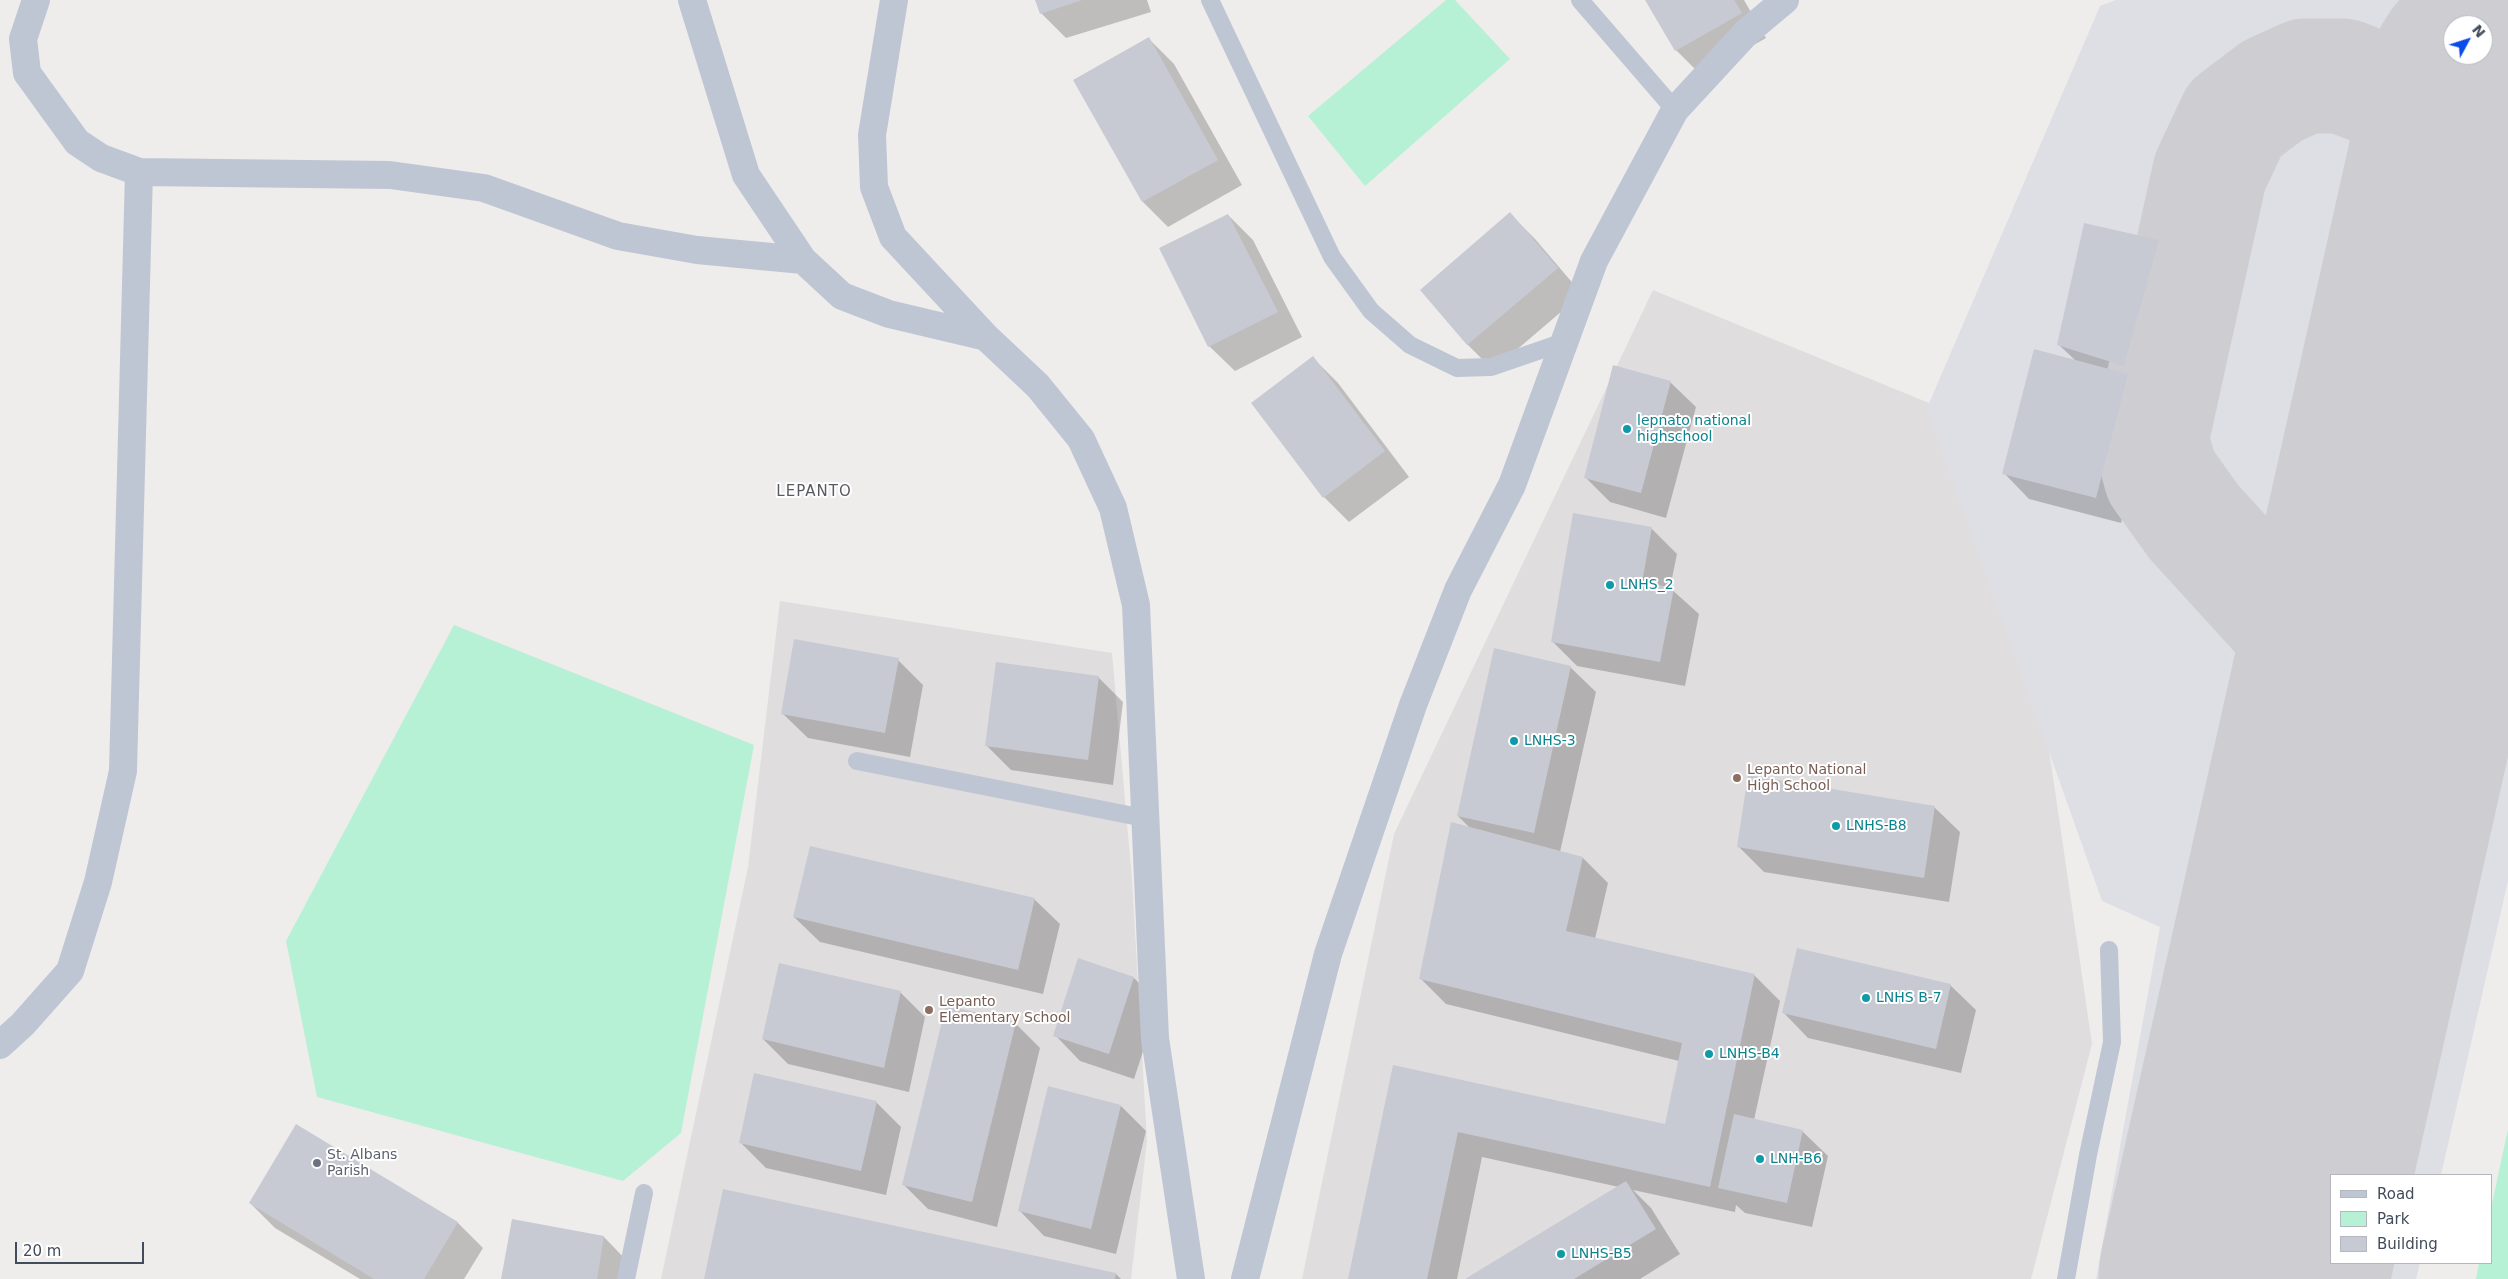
<!DOCTYPE html>
<style>
body{margin:0}
#map{position:relative;width:2508px;height:1279px;overflow:hidden;background:#efecec;font-family:"DejaVu Sans",sans-serif}
canvas{display:block}
.legend{position:absolute;left:2330px;top:1174px;width:162px;height:90px;box-sizing:border-box;background:#fff;border:1px solid #b4b7bd;margin:0;padding:6px 9px;list-style:none;font-size:15px;color:#434c5b}
.legend li{display:flex;align-items:center;gap:10px;height:25px}
.legend b{width:25px;border:1px solid #b4b7bd}
.north{position:absolute;left:2443px;top:15px;width:50px;height:50px;box-sizing:border-box;background:#fff;border:1px solid #b4b7bd;border-radius:50%;rotate:50deg;font-size:14px;font-weight:700;line-height:20px;text-align:center;color:#434c5b}
.north::after{content:'';display:block;margin:auto;width:18px;height:22px;background:#0c4de9;clip-path:polygon(50% 0,100% 100%,50% 72%,0 100%)}
.scale{position:absolute;left:15px;top:1242px;width:129px;height:22px;box-sizing:border-box;border:2px solid #434c5b;border-top:0;padding-left:6px;font-size:15px;line-height:18px;white-space:nowrap;color:#434c5b;-webkit-text-stroke:4px #fff;paint-order:stroke}
</style>
<div id="map">
<canvas width="2508" height="1279"></canvas>
<ul class="legend">
<li><b style="height:6px;background:#bec6d3"></b>Road</li>
<li><b style="height:14px;background:#b6f1d5"></b>Park</li>
<li><b style="height:14px;background:#c8cad3"></b>Building</li>
</ul>
<div class="north">N</div>
<div class="scale">20 m</div>
</div>
<script>
const context = document.querySelector('canvas').getContext('2d');
context.lineJoin = 'round';
function fill(path, color) { context.fillStyle = color; context.fill(path, 'evenodd'); }
const toPath = rows => new Path2D(rows.map(r => 'M' + r).join(''));
function stroke(path, color, width, dash) { context.strokeStyle = color; context.lineWidth = width; context.lineCap = dash ? 'butt' : 'round'; context.setLineDash(dash || []); context.stroke(path); }
function label(font, color, halo, rows, align = 'center') {
  context.font = font + ' "DejaVu Sans",sans-serif'; context.lineWidth = 4; context.setLineDash([]); context.textBaseline = 'middle'; context.strokeStyle = halo; context.fillStyle = color; for (const [text, x, y, turn = 0] of rows) {
    context.save(); context.translate(x, y); context.rotate((+turn || 0) * Math.PI / 180); context.textAlign = isNaN(turn) ? turn : align; if (halo) context.strokeText(text, 0, 0); context.fillText(text, 0, 0); context.restore();
  }
}
fill(toPath([
 [1653,290,1929,403,2045,722,2092,1044,2031,1279,1302,1279,1394,834],
 [780,601,1112,653,1132,879,1147,1141,1131,1279,661,1279,748,867]
]), '#e0ddde');
fill(toPath([
 [2116,0,2508,0,2508,881,2441,1175,2332,1175,2332,1263,2420,1263,2416,1279,2096,1279,2160,927,2102,901,1927,408,2100,6],
 [2453,25,2483,25,2483,55,2453,55]
]), '#dedfe5');
fill(toPath([
 [1446,0,1455,0,1510,59,1365,186,1308,116],
 [454,625,754,745,681,1133,623,1181,317,1097,286,941],
 [2508,1129,2508,1279,2476,1279,2479,1263,2492,1263,2492,1204]
]), '#b6f1d5');
fill(toPath([
 [1037,0,1147,0,1151,12,1066,38,1041,13],
 [1647,0,1744,0,1766,38,1701,75,1676,50],
 [1149,39,1174,64,1242,185,1168,227,1143,202,1075,80],
 [1510,214,1535,239,1582,294,1493,370,1468,345,1421,290],
 [1228,215,1253,240,1302,337,1235,371,1209,346],
 [2158,241,2183,266,2149,391,2140,388,2152,400,2121,523,2029,499,2004,473,2076,361,2059,345],
 [1313,358,1338,383,1409,477,1349,522,1324,497],
 [1670,382,1696,407,1666,518,1610,502,1585,477],
 [1651,528,1677,554,1670,588,1699,614,1685,686,1577,666,1552,641],
 [898,660,923,685,910,757,808,738,782,713],
 [1570,667,1596,692,1560,852,1583,858,1608,883,1595,939,1755,976,1780,1001,1754,1120,1802,1131,1828,1156,1812,1227,1745,1213,1736,1205,1735,1212,1633,1190,1651,1208,1680,1254,1640,1279,1467,1279,1619,1187,1482,1157,1457,1279,1349,1279,1394,1066,1666,1126,1679,1061,1446,1004,1421,979,1471,829,1458,816],
 [1098,677,1123,702,1113,785,1011,770,986,745],
 [1934,807,1960,832,1949,902,1764,872,1739,847],
 [1034,899,1060,924,1043,994,820,942,794,917],
 [1134,978,1159,1003,1134,1079,1080,1061,1055,1035],
 [1950,985,1976,1010,1961,1073,1808,1038,1783,1012],
 [900,992,925,1017,909,1092,788,1064,763,1039],
 [1015,1023,1040,1048,997,1227,928,1209,903,1184],
 [876,1102,901,1127,886,1195,766,1168,741,1143],
 [1121,1106,1146,1131,1116,1254,1044,1236,1019,1210],
 [297,1126,458,1223,483,1248,464,1279,360,1279,275,1228,250,1203],
 [604,1237,629,1263,626,1279,502,1279],
 [1116,1274,1121,1279,706,1279]
]), '#0003');
stroke(toPath([
 [2369,714,2194,522,2161,476,2151,439,2210,172,2235,119,2272,91,2305,76,2343,76,2382,91,2415,118,2441,147,2479,223]
]), '#ceced2', 115);
stroke(toPath([
 [2243,1279,2508,95]
]), '#ceced2', 289);
fill(toPath([
 [1035,0,1082,0,1040,14],
 [1645,0,1734,0,1742,13,1675,51],
 [1149,37,1218,160,1142,202,1073,80],
 [1510,212,1558,268,1467,345,1420,290],
 [1228,214,1278,312,1208,347,1159,248],
 [2084,223,2159,240,2124,366,2057,345],
 [2034,349,2128,374,2096,498,2002,474],
 [1313,356,1385,451,1323,498,1251,403],
 [1613,365,1671,381,1641,493,1584,478],
 [1573,513,1652,527,1642,582,1674,588,1660,662,1551,642],
 [794,639,899,658,885,733,781,714],
 [1494,648,1571,666,1534,833,1457,816],
 [996,662,1099,676,1088,760,985,746],
 [1748,775,1935,806,1924,878,1737,847],
 [1451,822,1583,857,1566,931,1755,974,1710,1187,1458,1132,1427,1279,1348,1279,1393,1065,1665,1124,1682,1043,1419,979],
 [810,846,1035,898,1018,970,793,917],
 [1797,948,1951,984,1936,1049,1782,1013],
 [1078,958,1134,977,1109,1054,1053,1036],
 [779,963,901,991,884,1068,762,1039],
 [946,1005,1016,1022,972,1202,902,1185],
 [754,1073,877,1101,861,1171,739,1143],
 [1048,1086,1121,1105,1091,1229,1018,1211],
 [1734,1114,1803,1130,1787,1203,1718,1188],
 [296,1124,458,1222,424,1279,374,1279,249,1203],
 [1626,1181,1656,1229,1574,1279,1465,1279],
 [723,1189,1116,1273,1115,1279,704,1279],
 [512,1219,604,1236,597,1279,501,1279]
]), '#c8cad3');
stroke(toPath([
 [1210,0,1332,257,1371,311,1410,345,1457,368,1491,367,1564,342],
 [1580,0,1675,110],
 [857,761,1144,818],
 [626,1279,644,1193],
 [2066,1279,2088,1155,2112,1042,2109,950]
]), '#bec6d3', 18);
stroke(toPath([
 [36,0,23,39,27,73,77,142,101,158,139,172,390,175,484,188,618,236,697,250,803,260],
 [692,0,746,175,803,260,842,296,889,314,986,337],
 [894,0,872,135,874,187,893,237,986,337,1038,386,1081,439,1113,508,1136,605,1155,1038,1191,1279],
 [0,1045,23,1024,70,971,98,882,123,771,139,172],
 [1245,1279,1328,954,1413,705,1458,590,1512,485,1594,261,1675,110,1748,31,1785,0]
]), '#bec6d3', 28);
for (const [x, y, r, color] of [
 [1627,429,5,"#0f9aa8"],
 [1610,585,5,"#0f9aa8"],
 [1514,741,5,"#0f9aa8"],
 [1737,778,5,"#8d6e63"],
 [1836,826,5,"#0f9aa8"],
 [1866,998,5,"#0f9aa8"],
 [929,1010,5,"#8d6e63"],
 [1709,1054,5,"#0f9aa8"],
 [1760,1159,5,"#0f9aa8"],
 [317,1163,5,"#6b7280"],
 [1561,1254,5,"#0f9aa8"]
]) { const dot = new Path2D(); dot.arc(x, y, r, 0, 2 * Math.PI); context.fillStyle = color; context.fill(dot); stroke(dot, '#fff', 2); }
label('14px', '#0d838f', '#fff', [
 ["lepnato national",1637,421],
 ["highschool",1637,437],
 ["LNHS_2",1620,585],
 ["LNHS-3",1524,741],
 ["LNHS-B8",1846,826],
 ["LNHS B-7",1876,998],
 ["LNHS-B4",1719,1054],
 ["LNH-B6",1770,1159],
 ["LNHS-B5",1571,1254]
], 'left');
label('14px', '#785e54', '#fff', [
 ["Lepanto National",1747,770],
 ["High School",1747,786],
 ["Lepanto",939,1002],
 ["Elementary School",939,1018]
], 'left');
label('14px', '#5b616d', '#fff', [
 ["St. Albans",327,1155],
 ["Parish",327,1171]
], 'left');
context.letterSpacing = '1px';
label('15px', '#595b62', '#fff', [
 ["LEPANTO",814,492]
]);
context.letterSpacing = '0px';
</script>
